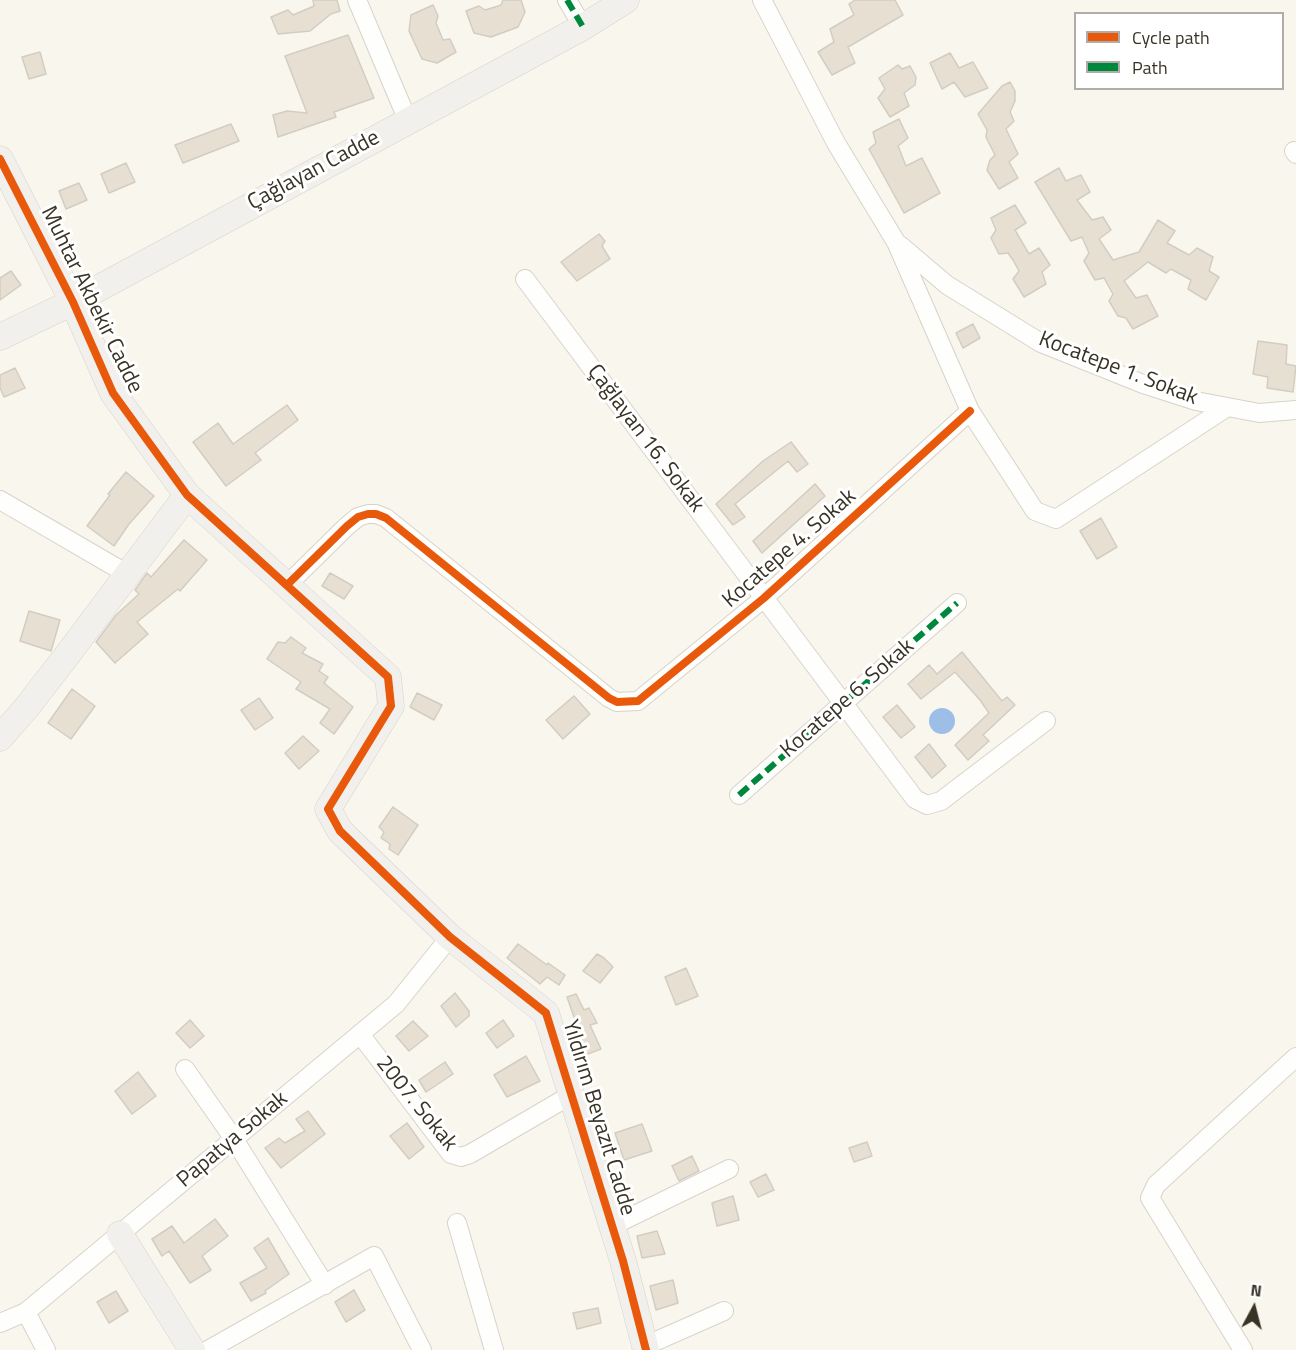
<!DOCTYPE html>
<meta charset="utf-8">
<style>
body{margin:0}
#map{position:relative;width:1296px;height:1350px;overflow:hidden;background:#f9f6ee;font-family:"Titillium Web",sans-serif}
canvas{display:block}
.legend{position:absolute;left:1074px;top:12px;width:210px;height:78px;box-sizing:border-box;background:#fff;border:2px solid #b0ada8;margin:0;padding:8px 10px;list-style:none;font-size:18px;color:#393326}
.legend li{display:flex;align-items:center;gap:12px;height:30px}
.legend b{width:30px;border:2px solid #b0ada8}
.north{position:absolute;left:1224px;top:1278px;width:60px;height:60px;-webkit-text-stroke:4px #fff;paint-order:stroke;rotate:7deg;font-size:16px;font-weight:700;line-height:24px;text-align:center;color:#393326}
.north::after{content:'';display:block;margin:auto;width:21px;height:27px;background:#393326;clip-path:polygon(50% 0,100% 100%,50% 72%,0 100%)}
</style>
<div id="map">
<canvas width="1296" height="1350"></canvas>
<ul class="legend">
<li><b style="height:8px;background:#e8590c"></b>Cycle path</li>
<li><b style="height:8px;background:#00873e"></b>Path</li>
</ul>
<div class="north">N</div>
</div>
<script>
const context = document.querySelector('canvas').getContext('2d');
context.lineJoin = 'round';
function fill(path, color) { context.fillStyle = color; context.fill(path, 'evenodd'); }
const toPath = rows => new Path2D(rows.map(r => 'M' + r).join(''));
function stroke(path, color, width, dash) { context.strokeStyle = color; context.lineWidth = width; context.lineCap = dash ? 'butt' : 'round'; context.setLineDash(dash || []); context.stroke(path); }
function label(font, color, halo, rows, align = 'center') {
  context.font = font + ' "Titillium Web",sans-serif'; context.lineWidth = 6; context.setLineDash([]); context.textBaseline = 'middle'; context.strokeStyle = halo; context.fillStyle = color; for (const [text, x, y, turn = 0] of rows) {
    context.save(); context.translate(x, y); context.rotate((+turn || 0) * Math.PI / 180); context.textAlign = isNaN(turn) ? turn : align; if (halo) context.strokeText(text, 0, 0); context.fillText(text, 0, 0); context.restore();
  }
}
fill(toPath([
 '929 721a13 13 0 1 1 26 0a13 13 0 1 1-26 0Z'
]), '#9dbfe7');
const building = toPath([
 [313,0,337,0,340,11,331,14,310,31,278,34,271,17,288,10,293,15,314,6,313,0],
 [503,0,521,0,525,12,518,27,491,37,474,33,466,11,479,6,485,10,495,7,501,5,503,0],
 [855,0,895,0,903,15,848,47,855,63,832,75,818,52,834,42,830,29,854,15,849,4,855,0],
 [433,5,438,16,436,23,443,40,450,39,456,52,437,63,422,59,409,31,411,15,433,5],
 [348,35,374,98,334,112,336,117,278,137,273,115,287,111,307,113,285,56,348,35],
 [40,52,46,74,29,79,22,57,40,52],
 [950,53,959,68,973,62,988,88,965,97,954,82,942,89,930,63,950,53],
 [898,65,902,69,910,66,916,77,915,85,904,93,909,106,890,117,878,98,885,89,879,78,898,65],
 [1010,82,1015,91,1015,101,1010,112,1014,121,1006,129,1018,154,1009,162,1018,178,999,189,987,170,990,160,995,155,986,137,987,130,978,114,1002,86,1010,82],
 [899,119,908,138,898,146,906,166,922,158,940,193,904,213,869,149,876,143,873,132,899,119],
 [231,124,239,141,183,163,175,145,231,124],
 [126,163,135,182,109,193,101,174,126,163],
 [1059,168,1066,181,1081,175,1090,192,1077,200,1092,220,1103,217,1111,230,1099,239,1113,260,1139,252,1158,220,1175,231,1167,243,1189,255,1197,248,1213,257,1209,271,1219,277,1206,300,1188,289,1191,280,1171,269,1166,273,1148,262,1124,281,1136,298,1147,295,1158,316,1133,329,1126,318,1118,316,1109,301,1113,294,1104,278,1095,280,1084,261,1089,253,1082,237,1071,241,1035,182,1059,168],
 [79,183,87,200,66,209,59,191,79,183],
 [1015,205,1026,223,1015,230,1029,254,1039,248,1050,265,1042,272,1046,284,1024,297,1013,279,1019,271,1013,260,1008,253,999,254,991,238,996,230,991,218,1015,205],
 [599,234,605,241,602,246,610,259,577,281,561,262,599,234],
 [11,271,21,285,0,300,0,278,11,271],
 [973,324,980,338,963,348,956,333,973,324],
 [1258,341,1287,345,1286,364,1296,366,1293,392,1267,388,1268,377,1253,374,1258,341],
 [15,368,25,388,4,397,0,388,0,375,15,368],
 [287,405,298,420,255,453,261,460,226,486,193,442,218,423,233,444,287,405],
 [791,442,808,464,797,472,788,461,735,504,745,517,733,525,716,504,763,461,791,442],
 [126,472,154,496,129,524,114,546,87,526,110,495,108,494,126,472],
 [815,484,825,496,762,553,753,541,815,484],
 [1101,518,1117,547,1097,559,1080,531,1101,518],
 [184,540,207,560,180,591,178,589,137,622,148,634,115,663,96,642,116,615,139,594,135,590,147,573,151,577,184,540],
 [330,573,353,586,344,599,322,586,330,573],
 [29,611,60,620,51,651,20,641,29,611],
 [291,637,306,648,302,653,323,664,319,671,328,677,324,683,353,707,334,734,320,723,330,709,296,689,301,682,267,659,278,642,285,643,291,637],
 [962,652,1002,701,1007,697,1015,705,983,735,989,741,968,760,955,745,989,713,980,700,955,672,921,699,908,684,929,665,937,674,962,652],
 [72,689,95,706,71,739,48,723,72,689],
 [417,693,442,705,434,720,410,707,417,693],
 [574,696,590,714,563,739,546,720,574,696],
 [259,698,273,718,255,730,241,710,259,698],
 [897,705,915,727,901,738,883,717,897,705],
 [303,736,319,751,299,769,285,753,303,736],
 [929,744,946,766,932,778,915,757,929,744],
 [393,807,418,825,398,855,389,849,390,844,381,838,384,832,379,827,393,807],
 [518,944,547,965,548,963,565,975,559,985,547,977,540,984,507,958,518,944],
 [597,954,604,958,613,967,600,983,583,971,597,954],
 [686,968,698,996,676,1005,665,977,686,968],
 [455,993,469,1011,469,1016,456,1027,441,1006,455,993],
 [576,994,584,1010,589,1008,597,1023,590,1025,601,1049,577,1058,570,1041,581,1037,567,997,576,994],
 [190,1020,204,1036,190,1048,176,1033,190,1020],
 [503,1020,514,1036,497,1048,486,1033,503,1020],
 [413,1021,428,1036,409,1051,396,1036,413,1021],
 [526,1056,540,1081,507,1097,494,1075,526,1056],
 [445,1062,453,1074,426,1092,419,1080,445,1062],
 [138,1072,156,1096,132,1114,115,1091,138,1072],
 [308,1111,325,1134,281,1168,265,1148,279,1138,285,1143,305,1131,296,1119,308,1111],
 [407,1123,424,1147,409,1159,390,1136,407,1123],
 [642,1124,652,1151,624,1160,615,1133,642,1124],
 [867,1142,872,1156,854,1162,849,1148,867,1142],
 [692,1156,699,1171,679,1181,672,1166,692,1156],
 [766,1174,774,1190,758,1197,750,1182,766,1174],
 [733,1196,739,1220,717,1226,712,1203,733,1196],
 [215,1219,228,1236,202,1256,211,1270,190,1283,169,1251,162,1256,152,1239,172,1226,184,1243,215,1219],
 [657,1231,665,1254,642,1258,637,1236,657,1231],
 [268,1238,289,1274,265,1291,266,1293,251,1301,240,1283,267,1268,254,1248,268,1238],
 [673,1280,678,1303,656,1310,650,1286,673,1280],
 [354,1290,365,1310,346,1322,335,1302,354,1290],
 [116,1291,128,1311,109,1323,97,1302,116,1291],
 [598,1308,601,1323,577,1329,573,1313,598,1308]
]);
fill(building, '#e7e0d2');
stroke(building, '#d2cdc4', 1.5);
const street = toPath([
 [357,0,408,121],
 [567,0,583,27],
 [762,0,836,143,896,242,970,411,1035,511,1056,519,1226,408],
 [1294,151,1296,154],
 [900,245,947,285,1041,343,1143,384,1196,401,1259,413,1296,410],
 [525,279,915,799,927,805,941,801,1046,721],
 [0,500,129,575],
 [287,585,347,526,358,517,368,514,376,514,386,518,609,698,617,702,638,701,764,598,970,411],
 [739,795,957,603],
 [360,1034,451,1154,461,1157,470,1154,571,1095],
 [185,1069,234,1139,325,1285],
 [457,1223,494,1350],
 [612,1226,729,1169],
 [26,1312,46,1350],
 [0,1323,26,1312,396,1004,450,937],
 [645,1346,724,1311],
 [208,1350,374,1256,422,1350],
 [1243,1350,1150,1198,1156,1185,1296,1057]
]);
const secondary = toPath([
 [0,159,73,302,113,393,187,495,388,677,391,706,328,809,340,831,450,937,546,1013,623,1261,646,1350],
 [0,337,73,302,583,27,626,0],
 [0,738,27,707,68,654,187,495],
 [120,1234,192,1350]
]);
stroke(street, '#d7d3ca', 20);
stroke(secondary, '#d7d3ca', 27);
stroke(street, '#fefefc', 18);
stroke(secondary, '#f2f0ec', 26);
stroke(toPath([
 [567,0,583,27],
 [739,795,957,603]
]), '#00873e', 6, [12, 6]);
stroke(toPath([
 [0,159,73,302,113,393,187,495,388,677,391,706,328,809,340,831,450,937,546,1013,623,1261,646,1350],
 [287,585,347,526,358,517,368,514,376,514,386,518,609,698,617,702,638,701,764,598,970,411]
]), '#e8590c', 8);
label('22px', '#393326', '#fff', [
 ["Çağlayan Cadde",314,171,-28],
 ["Muhtar Akbekir Cadde",91,300,64],
 ["Kocatepe 1. Sokak",1118,369,21],
 ["Çağlayan 16. Sokak",645,439,53],
 ["Kocatepe 4. Sokak",790,549,-41],
 ["Kocatepe 6. Sokak",848,699,-41],
 ["2007. Sokak",416,1104,51],
 ["Yıldırım Beyazıt Cadde",598,1118,73],
 ["Papatya Sokak",233,1140,-40]
]);
</script>
